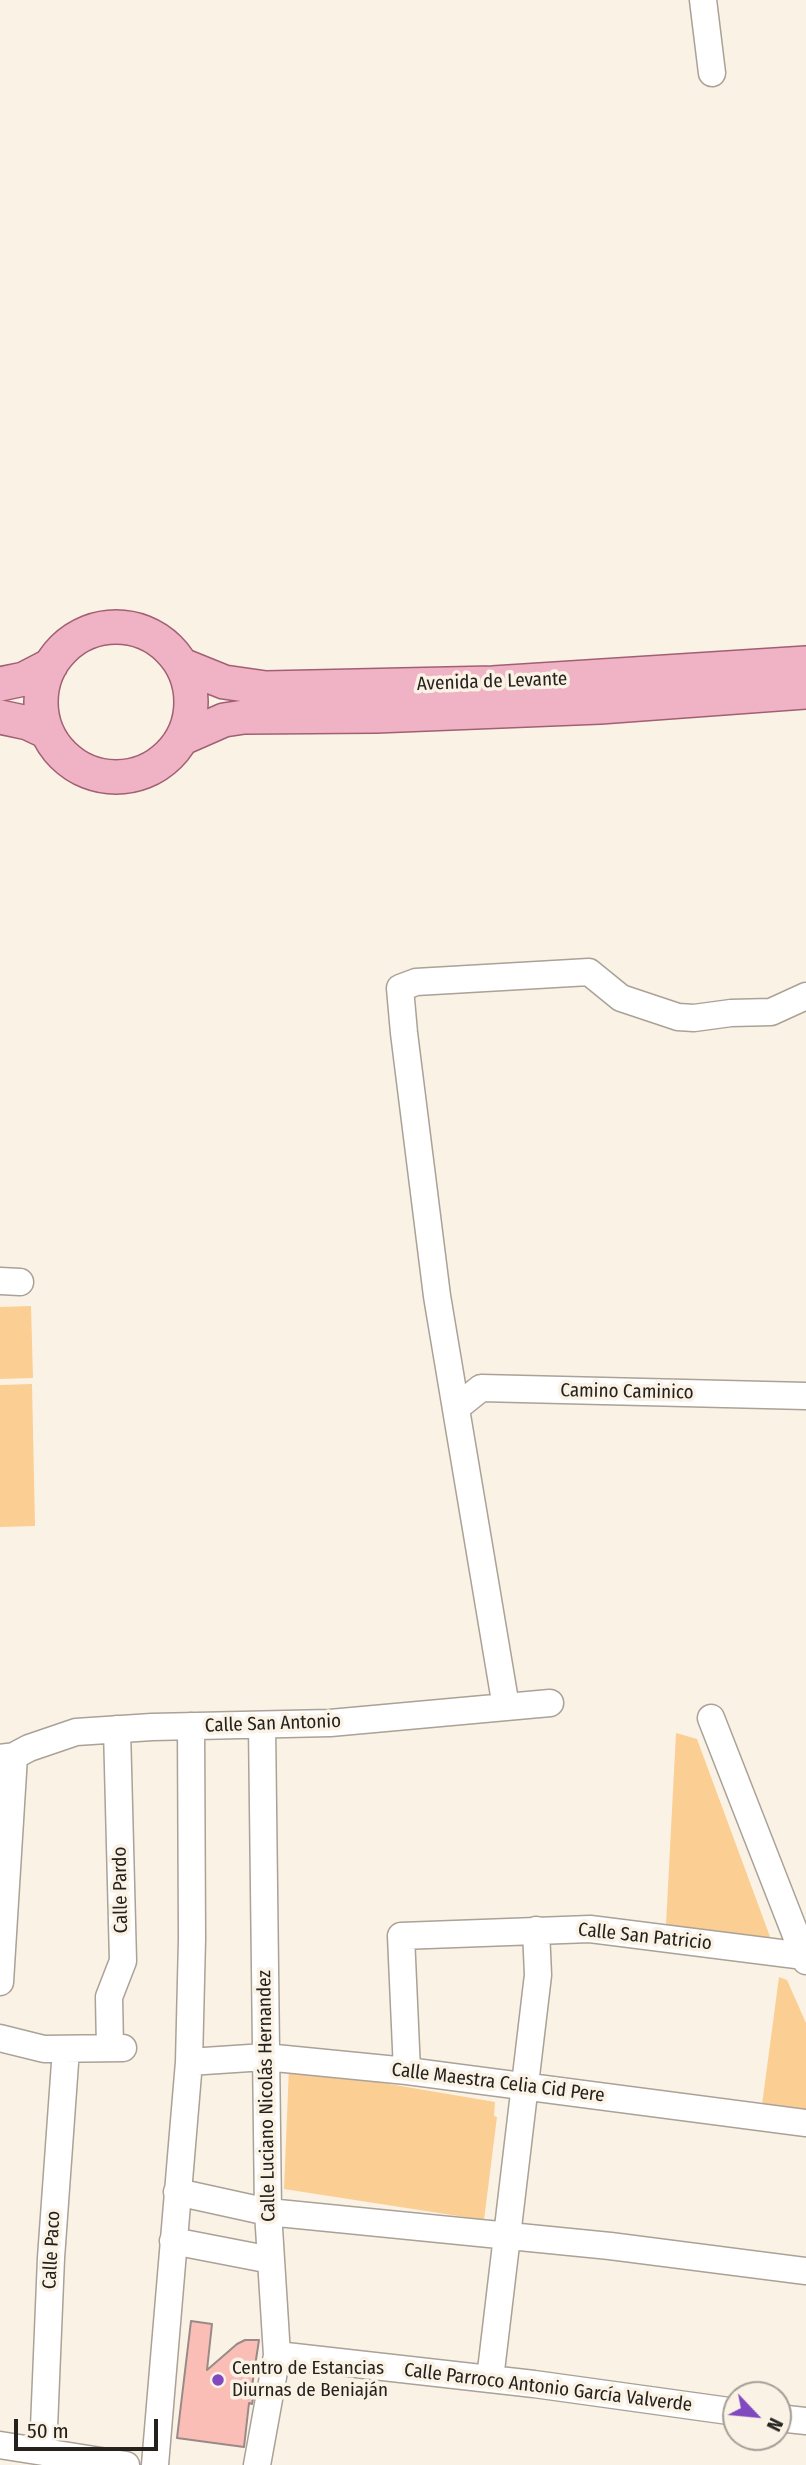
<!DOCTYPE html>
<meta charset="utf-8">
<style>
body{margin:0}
#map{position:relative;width:806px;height:2465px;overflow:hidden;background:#fbf2e6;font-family:"Fira Sans Condensed",sans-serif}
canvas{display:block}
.north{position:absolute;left:722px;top:2381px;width:70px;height:70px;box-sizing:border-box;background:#fbf2e6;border:2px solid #a59f96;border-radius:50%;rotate:116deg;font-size:19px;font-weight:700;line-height:28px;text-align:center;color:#25221e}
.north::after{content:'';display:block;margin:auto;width:24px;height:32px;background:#8149bf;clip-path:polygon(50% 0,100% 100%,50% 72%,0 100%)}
.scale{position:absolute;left:14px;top:2419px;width:144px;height:32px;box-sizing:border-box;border:4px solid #25221e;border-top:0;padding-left:9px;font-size:21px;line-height:24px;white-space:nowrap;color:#25221e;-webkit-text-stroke:5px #fbf2e6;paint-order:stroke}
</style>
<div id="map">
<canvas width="806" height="2465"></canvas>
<div class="north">N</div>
<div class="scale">50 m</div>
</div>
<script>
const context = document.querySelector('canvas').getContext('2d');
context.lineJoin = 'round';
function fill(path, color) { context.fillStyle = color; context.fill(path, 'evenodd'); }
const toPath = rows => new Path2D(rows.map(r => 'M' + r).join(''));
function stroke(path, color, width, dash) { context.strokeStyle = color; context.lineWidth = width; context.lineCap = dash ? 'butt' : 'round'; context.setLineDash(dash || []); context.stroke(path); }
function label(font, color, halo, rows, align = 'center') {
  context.font = font + ' "Fira Sans Condensed",sans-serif'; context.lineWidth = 7; context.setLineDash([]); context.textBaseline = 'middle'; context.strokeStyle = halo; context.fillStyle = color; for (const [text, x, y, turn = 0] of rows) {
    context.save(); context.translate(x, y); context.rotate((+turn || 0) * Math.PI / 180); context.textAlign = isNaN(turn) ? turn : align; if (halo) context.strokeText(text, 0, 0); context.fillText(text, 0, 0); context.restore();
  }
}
fill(toPath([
 [31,1306,33,1378,0,1379,0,1307],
 [32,1384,35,1526,0,1527,0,1385],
 [676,1733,697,1739,772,1942,666,1925],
 [779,1977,787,1980,806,2023,806,2111,762,2105],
 [289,2067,495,2102,494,2116,497,2117,484,2220,284,2189]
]), '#fbce93');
const building = toPath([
 [191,2321,212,2324,207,2370,237,2344,245,2340,259,2340,252,2386,255,2388,252,2404,249,2403,244,2447,177,2438,191,2321]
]);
fill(building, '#fabeb6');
stroke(building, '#998a88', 2);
const minor = toPath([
 [703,0,712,73],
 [0,1281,20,1282],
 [456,1408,481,1388,806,1396],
 [506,1707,437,1296,404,1033,400,988,416,982,589,972,621,998,678,1017,694,1018,731,1013,771,1012,806,996],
 [711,1718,806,1961],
 [0,1758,14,1756,29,1748,76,1732,152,1727,330,1723,550,1703],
 [0,1982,14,1756],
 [0,2038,44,2049,123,2048],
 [110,2048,109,1997,123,1961,117,1729],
 [189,2062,265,2057,407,2071,806,2123],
 [407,2071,401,1936,590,1929,804,1956],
 [177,2192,268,2212,610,2246,806,2271],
 [173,2241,271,2260],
 [277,2355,534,2384,736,2412],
 [490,2379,538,1975,536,1930],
 [778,2418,806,2421],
 [0,2445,126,2465],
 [43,2452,51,2258,66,2049],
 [155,2465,189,2062,192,1939,191,1726],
 [257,2465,277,2355,268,2212,262,1725]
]);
const major = toPath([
 '41 702a75 75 0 1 1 150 0a75 75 0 1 1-150 0Z',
 [182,665,224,682,266,688,493,683,806,663],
 [0,684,24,679,51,665],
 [0,717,28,723,47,732],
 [183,738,224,720,244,717,376,716,600,707,806,692]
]);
stroke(minor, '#aaa197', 29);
stroke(major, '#a16072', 36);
stroke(minor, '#fff', 26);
stroke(major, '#efb3c5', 33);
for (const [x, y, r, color] of [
 [218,2380,7,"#8149bf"]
]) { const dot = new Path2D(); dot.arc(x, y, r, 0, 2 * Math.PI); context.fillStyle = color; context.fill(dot); stroke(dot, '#fbf2e6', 2.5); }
label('19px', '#25221e', '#fbf2e6', [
 ["Avenida de Levante",492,682,-2],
 ["Camino Caminico",627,1392,1],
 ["Calle San Antonio",273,1724,-2],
 ["Calle Pardo",121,1890,-91],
 ["Calle San Patricio",645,1937,6],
 ["Calle Maestra Celia Cid Pere",498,2083,7],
 ["Calle Luciano Nicolás Hernandez",267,2096,-91],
 ["Calle Paco",52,2250,-87],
 ["Calle Parroco Antonio García Valverde",548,2388,7]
]);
label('19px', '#25221e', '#fbf2e6', [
 ["Centro de Estancias",232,2369],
 ["Diurnas de Beniaján",232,2391]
], 'left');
</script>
